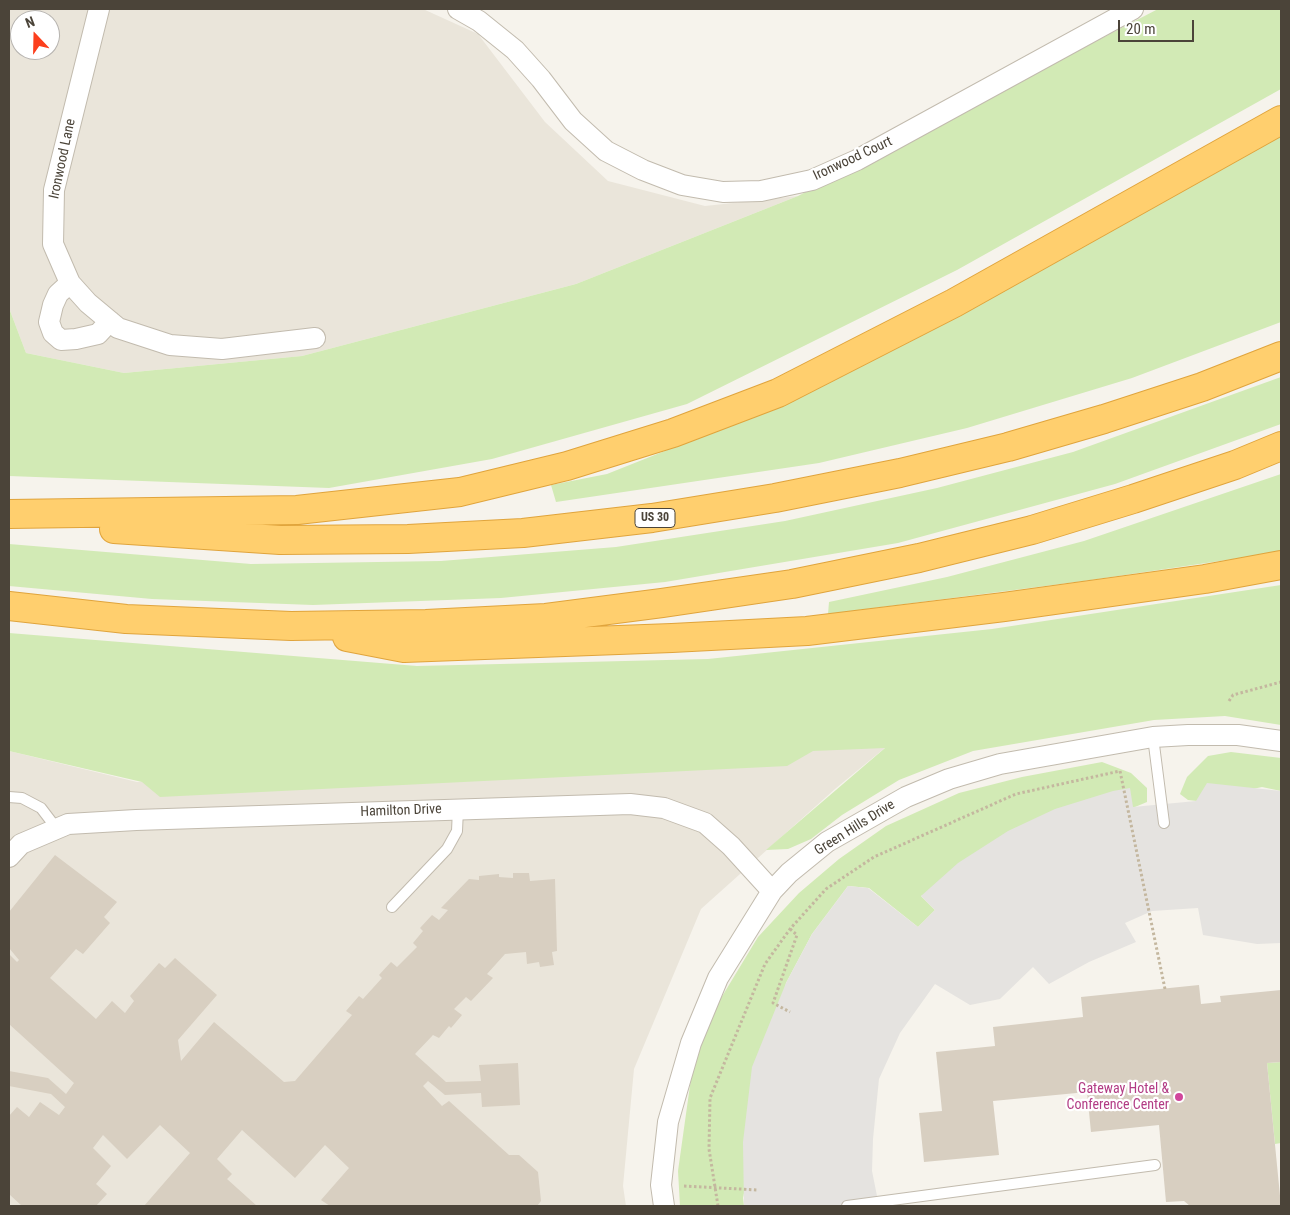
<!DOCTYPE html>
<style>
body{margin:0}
#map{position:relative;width:1290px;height:1215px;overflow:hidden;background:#f6f3ec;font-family:"Roboto Condensed",sans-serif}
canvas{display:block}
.frame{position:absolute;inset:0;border:10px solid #4b4439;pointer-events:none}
.north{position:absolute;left:10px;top:10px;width:50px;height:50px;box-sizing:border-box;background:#fff;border:1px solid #b7b4b0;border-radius:50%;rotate:339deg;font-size:14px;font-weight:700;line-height:20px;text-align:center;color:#4b4439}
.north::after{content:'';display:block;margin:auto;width:18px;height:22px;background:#fc3f1d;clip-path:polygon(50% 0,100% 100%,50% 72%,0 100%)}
.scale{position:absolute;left:1118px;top:20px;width:76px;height:22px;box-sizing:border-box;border:2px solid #4b4439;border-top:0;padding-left:6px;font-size:15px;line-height:18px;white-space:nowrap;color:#4b4439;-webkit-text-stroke:4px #fff;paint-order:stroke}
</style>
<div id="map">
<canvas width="1290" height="1215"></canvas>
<div class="frame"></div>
<div class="north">N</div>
<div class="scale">20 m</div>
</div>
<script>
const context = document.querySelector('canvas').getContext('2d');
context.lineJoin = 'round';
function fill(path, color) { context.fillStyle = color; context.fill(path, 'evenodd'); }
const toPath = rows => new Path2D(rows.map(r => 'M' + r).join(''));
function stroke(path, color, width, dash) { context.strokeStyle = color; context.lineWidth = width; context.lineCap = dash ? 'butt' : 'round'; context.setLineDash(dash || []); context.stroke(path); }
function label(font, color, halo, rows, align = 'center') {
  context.font = font + ' "Roboto Condensed",sans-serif'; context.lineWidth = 4.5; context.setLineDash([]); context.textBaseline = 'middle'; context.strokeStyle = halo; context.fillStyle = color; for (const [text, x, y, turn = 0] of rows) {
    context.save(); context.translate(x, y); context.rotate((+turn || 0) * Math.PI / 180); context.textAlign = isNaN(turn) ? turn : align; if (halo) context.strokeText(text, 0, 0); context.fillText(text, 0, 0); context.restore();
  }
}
fill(toPath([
 [9,9,423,9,478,34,545,122,608,181,705,206,798,196,576,284,302,356,124,373,26,353,9,308],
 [20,20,50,20,50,50,20,50],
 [886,747,835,789,701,909,634,1069,623,1186,626,1206,9,1206,9,751,137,782]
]), '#eae5da');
fill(toPath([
 [1158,9,1281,9,1281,89,957,270,687,404,492,459,329,488,9,476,9,308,26,353,124,373,302,356,576,284,798,196],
 [1281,134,1281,322,1132,378,967,428,819,463,556,502,551,485,607,474,710,433],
 [1281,377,1281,424,1115,484,898,543,665,582,501,598,313,605,152,599,9,586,9,544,251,564,441,561,616,547,785,521,937,488,1073,452],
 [1281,474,1281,552,1084,581,828,614,829,602,947,577,1084,541],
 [1281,585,1281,725,1225,716,1154,720,973,751,899,780,842,815,811,839,788,849,766,850,885,748,813,751,787,766,160,797,142,782,9,751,9,633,417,666,708,659,992,629],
 [1231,752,1281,758,1281,791,1262,787,1197,801,1188,800,1180,794,1187,777,1208,756],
 [1102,762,1131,773,1147,788,1147,802,921,896,935,910,918,927,869,888,848,886,812,934,786,983,743,1198,744,1206,680,1206,678,1171,693,1064,715,1008,758,937,799,893,839,859,886,826,959,793,1022,777],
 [1281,1062,1281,1143,1275,1144,1267,1063]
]), '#d2eab5');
fill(toPath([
 [1207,783,1281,791,1281,943,1257,944,1203,935,1198,908,1152,911,1125,923,1136,942,1089,962,1049,984,1033,967,1000,999,970,1005,935,984,900,1033,879,1079,873,1139,872,1171,879,1206,744,1206,743,1142,752,1067,786,983,812,934,848,886,868,888,918,927,935,910,921,896,958,863,1008,831,1055,809,1113,791,1130,788,1133,807,1196,801]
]), '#e5e3e0');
fill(toPath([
 [55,855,117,902,104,917,110,923,83,954,76,949,50,978,96,1019,112,1001,125,1013,134,1001,130,996,159,963,165,968,175,958,217,995,178,1040,181,1061,214,1022,284,1082,295,1081,352,1015,346,1011,359,996,363,999,382,978,379,975,391,962,397,967,417,947,413,943,423,931,420,928,432,915,439,920,448,910,441,908,469,879,479,880,479,876,499,874,499,877,513,878,513,873,529,873,530,881,555,879,557,951,552,952,554,965,540,967,539,962,527,964,526,952,505,954,487,974,493,978,471,1001,466,997,454,1009,462,1015,451,1028,449,1026,439,1038,433,1035,415,1054,446,1082,481,1081,479,1065,518,1063,520,1105,482,1107,481,1093,445,1095,428,1081,423,1086,442,1106,449,1101,509,1155,519,1155,538,1172,541,1201,537,1206,330,1206,321,1200,349,1168,325,1145,295,1178,242,1130,217,1159,232,1174,227,1179,257,1206,144,1206,190,1153,160,1125,127,1159,103,1135,93,1148,111,1166,96,1184,107,1194,96,1206,22,1206,9,1194,9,1116,17,1107,29,1117,40,1102,59,1115,65,1107,51,1094,9,1086,9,1071,48,1078,66,1094,74,1083,9,1024,9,954,17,962,19,960,9,948,9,912],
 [1199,985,1201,1004,1221,1002,1220,996,1281,990,1281,1062,1267,1063,1281,1206,1190,1206,1184,1201,1166,1202,1159,1125,1091,1132,1087,1092,993,1101,999,1155,924,1162,919,1113,942,1111,936,1052,995,1046,993,1027,1083,1017,1081,997]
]), '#d8cfc1');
const service = toPath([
 [1153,737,1164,823],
 [9,797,22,798,41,808,57,829],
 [392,907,447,849,457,831,458,809],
 [847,1206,1155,1165]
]);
const minor = toPath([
 [99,9,54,190,53,244,70,283,88,303,118,328,170,345,222,349,315,338],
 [458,9,479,21,515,50,541,79,573,121,606,151,643,170,682,185,723,192,761,191,812,180,857,160,1133,9],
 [70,283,58,294,53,305,49,322,53,333,61,340,76,339,98,334,110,321],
 [9,857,21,844,68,824,136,820,630,804,664,808,705,823,731,846,772,891],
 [664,1206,661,1185,668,1122,691,1043,718,978,772,891,789,873,827,842,906,797,949,779,1000,764,1153,737,1188,735,1238,735,1281,741]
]);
const motorway = toPath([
 [9,514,297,510,460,492,567,466,673,433,778,393,954,303,1281,120],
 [114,529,280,540,408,539,523,533,652,518,775,498,900,473,1008,447,1104,419,1202,387,1281,356],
 [9,606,126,619,291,626,426,624,546,618,662,603,792,584,919,558,1032,530,1133,499,1235,465,1281,446],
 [347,637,404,648,672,638,807,631,1004,607,1205,579,1281,565]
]);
stroke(service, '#c2bbae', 12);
stroke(minor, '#c2bbae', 22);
stroke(motorway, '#e0a43c', 30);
stroke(toPath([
 [1229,701,1233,695,1281,682],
 [790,929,797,935,773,1003,790,1012],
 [684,1186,758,1190],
 [718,1206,709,1149,710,1098,765,964,790,929,826,889,874,857,1016,794,1120,771,1165,989]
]), '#c4b79f', 3, [2.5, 2.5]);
stroke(service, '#fff', 10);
stroke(minor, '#fff', 20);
stroke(motorway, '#ffcf6e', 28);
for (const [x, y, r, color] of [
 [1179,1097,5,"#d1479c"]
]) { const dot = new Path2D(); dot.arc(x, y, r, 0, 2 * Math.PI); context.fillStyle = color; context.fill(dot); stroke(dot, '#fff', 2); }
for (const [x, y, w] of [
 [655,518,40]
]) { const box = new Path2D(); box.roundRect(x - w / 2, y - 9.5, w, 19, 4); context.fillStyle = '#fff'; context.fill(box); stroke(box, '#4b4439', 1); }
label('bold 12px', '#4b4439', null, [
 ["US 30",655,518]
]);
label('14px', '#4b4439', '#fff', [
 ["Ironwood Lane",63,159,-78],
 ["Ironwood Court",853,159,-25],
 ["Hamilton Drive",401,811,-2],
 ["Green Hills Drive",855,828,-32]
]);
label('14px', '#b23c85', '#fff', [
 ["Gateway Hotel &",1169,1089],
 ["Conference Center",1169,1105]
], 'right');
</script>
